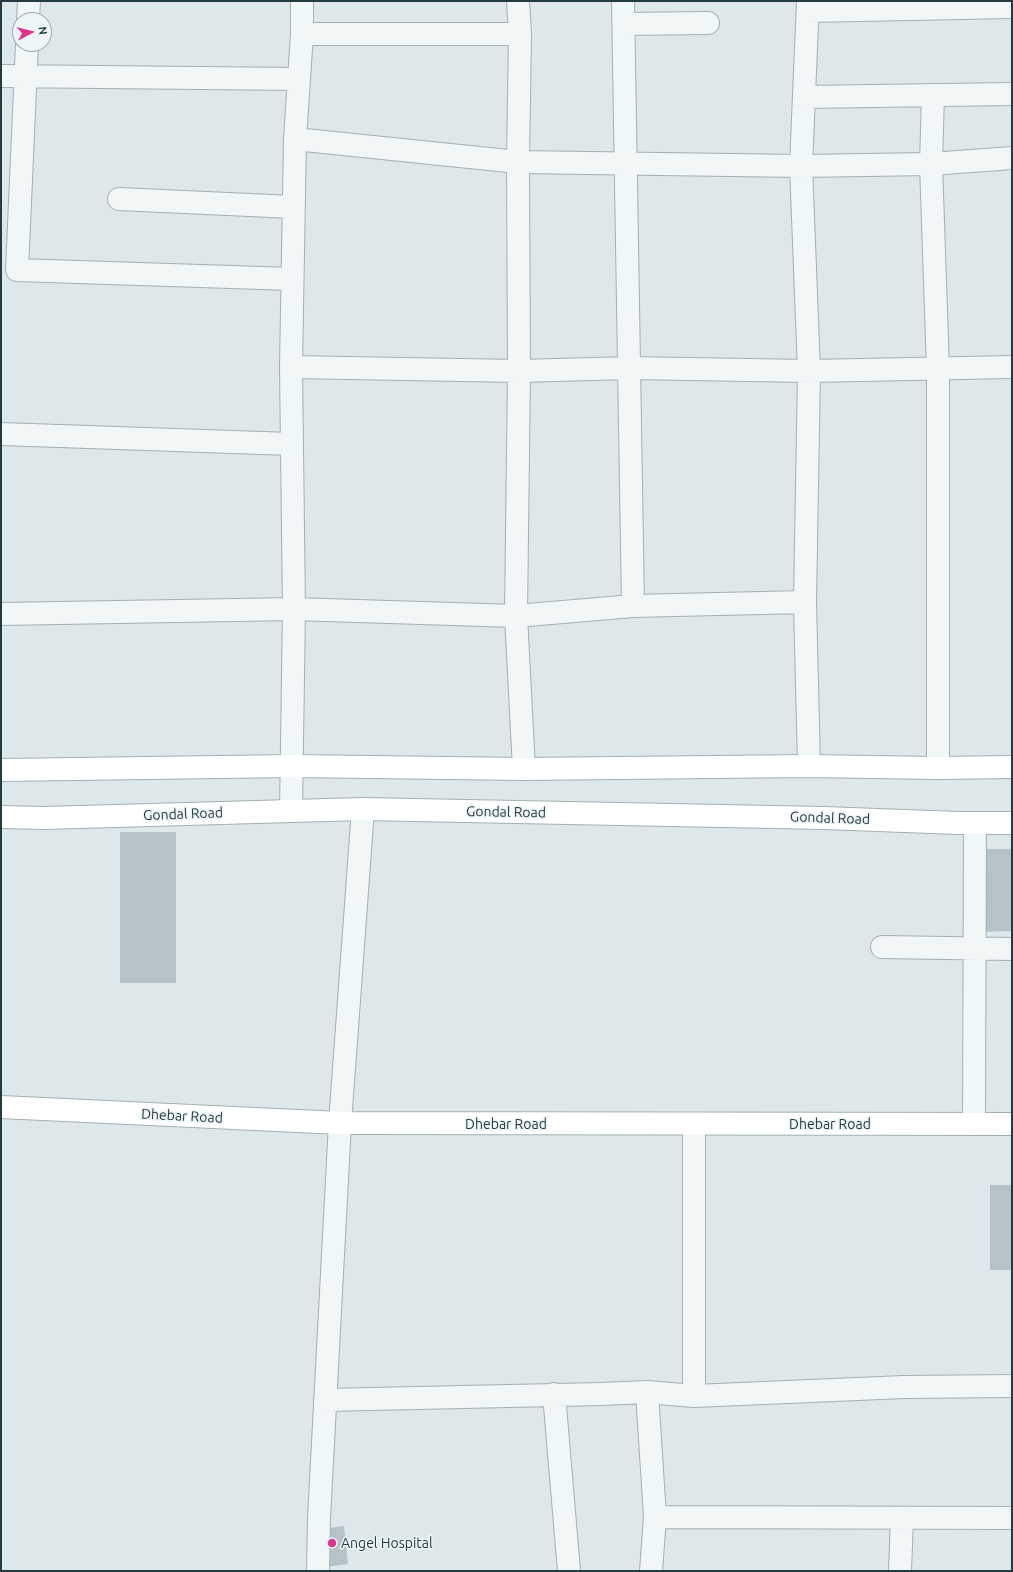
<!DOCTYPE html>
<style>
body{margin:0}
#map{position:relative;width:1013px;height:1572px;overflow:hidden;background:#dee7e9;font-family:Ubuntu,sans-serif}
canvas{display:block}
.frame{position:absolute;inset:0;border:2px solid #253b42;pointer-events:none}
.north{position:absolute;left:12px;top:12px;width:40px;height:40px;box-sizing:border-box;background:#eef5f7;border:1px solid #9eabaf;border-radius:50%;rotate:83deg;font-size:11px;font-weight:700;line-height:16px;text-align:center;color:#253b42}
.north::after{content:'';display:block;margin:auto;width:14px;height:18px;background:#dd348e;clip-path:polygon(50% 0,100% 100%,50% 72%,0 100%)}
</style>
<div id="map">
<canvas width="1013" height="1572"></canvas>
<div class="frame"></div>
<div class="north">N</div>
</div>
<script>
const context = document.querySelector('canvas').getContext('2d');
context.lineJoin = 'round';
function fill(path, color) { context.fillStyle = color; context.fill(path, 'evenodd'); }
const toPath = rows => new Path2D(rows.map(r => 'M' + r).join(''));
function stroke(path, color, width, dash) { context.strokeStyle = color; context.lineWidth = width; context.lineCap = dash ? 'butt' : 'round'; context.setLineDash(dash || []); context.stroke(path); }
function label(font, color, halo, rows, align = 'center') {
  context.font = font + ' Ubuntu,sans-serif'; context.lineWidth = 3; context.setLineDash([]); context.textBaseline = 'middle'; context.strokeStyle = halo; context.fillStyle = color; for (const [text, x, y, turn = 0] of rows) {
    context.save(); context.translate(x, y); context.rotate((+turn || 0) * Math.PI / 180); context.textAlign = isNaN(turn) ? turn : align; if (halo) context.strokeText(text, 0, 0); context.fillText(text, 0, 0); context.restore();
  }
}
fill(toPath([
 [120,832,176,832,176,983,120,983],
 [979,849,1012,849,1012,931,981,932],
 [990,1185,1012,1185,1012,1270,990,1270],
 [344,1526,348,1564,325,1567,321,1529]
]), '#b5c2c7');
const street = toPath([
 [518,1,520,34,518,162,519,371,516,616,524,769],
 [623,1,633,606],
 [808,1,801,166,809,371,805,602,809,766],
 [808,11,1012,7],
 [28,20,29,1],
 [624,24,708,23],
 [302,34,520,34],
 [27,44,17,270,292,279],
 [1,76,298,79],
 [933,95,931,164,938,369,938,768],
 [804,97,1012,94],
 [295,139,518,162,801,166,931,164,1012,158],
 [119,199,293,207],
 [291,367,295,139,302,34,302,1],
 [1,434,291,444],
 [1,614,294,609,516,616,633,606,805,602],
 [291,811,294,609,291,367,519,371,629,368,809,371,1012,367],
 [882,947,1012,949],
 [974,1124,975,823],
 [647,1392,655,1517,651,1571],
 [554,1394,569,1571],
 [694,1396,694,1124],
 [325,1400,601,1394,647,1392,694,1396,904,1387,1012,1386],
 [655,1517,1012,1518],
 [318,1571,319,1518,340,1123,363,809],
 [900,1571,902,1518]
]);
const secondary = toPath([
 [1,770,293,766,524,769,809,766,938,768,1012,767],
 [1,817,44,818,363,809,824,818,958,823,1012,823],
 [1,1107,340,1123,1012,1124]
]);
stroke(street, '#a3b0b4', 24);
stroke(secondary, '#a3b0b4', 24);
stroke(street, '#f1f6f7', 22);
stroke(secondary, '#fff', 22);
for (const [x, y, r, color] of [
 [332,1543,5,"#dd348e"]
]) { const dot = new Path2D(); dot.arc(x, y, r, 0, 2 * Math.PI); context.fillStyle = color; context.fill(dot); stroke(dot, '#eef5f7', 1.5); }
label('14px', '#253b42', '#eef5f7', [
 ["Gondal Road",506,812,1],
 ["Gondal Road",183,814,-2],
 ["Gondal Road",830,818,2],
 ["Dhebar Road",182,1116,3],
 ["Dhebar Road",506,1124],
 ["Dhebar Road",830,1124]
]);
label('14px', '#253b42', '#eef5f7', [
 ["Angel Hospital",341,1543]
], 'left');
</script>
